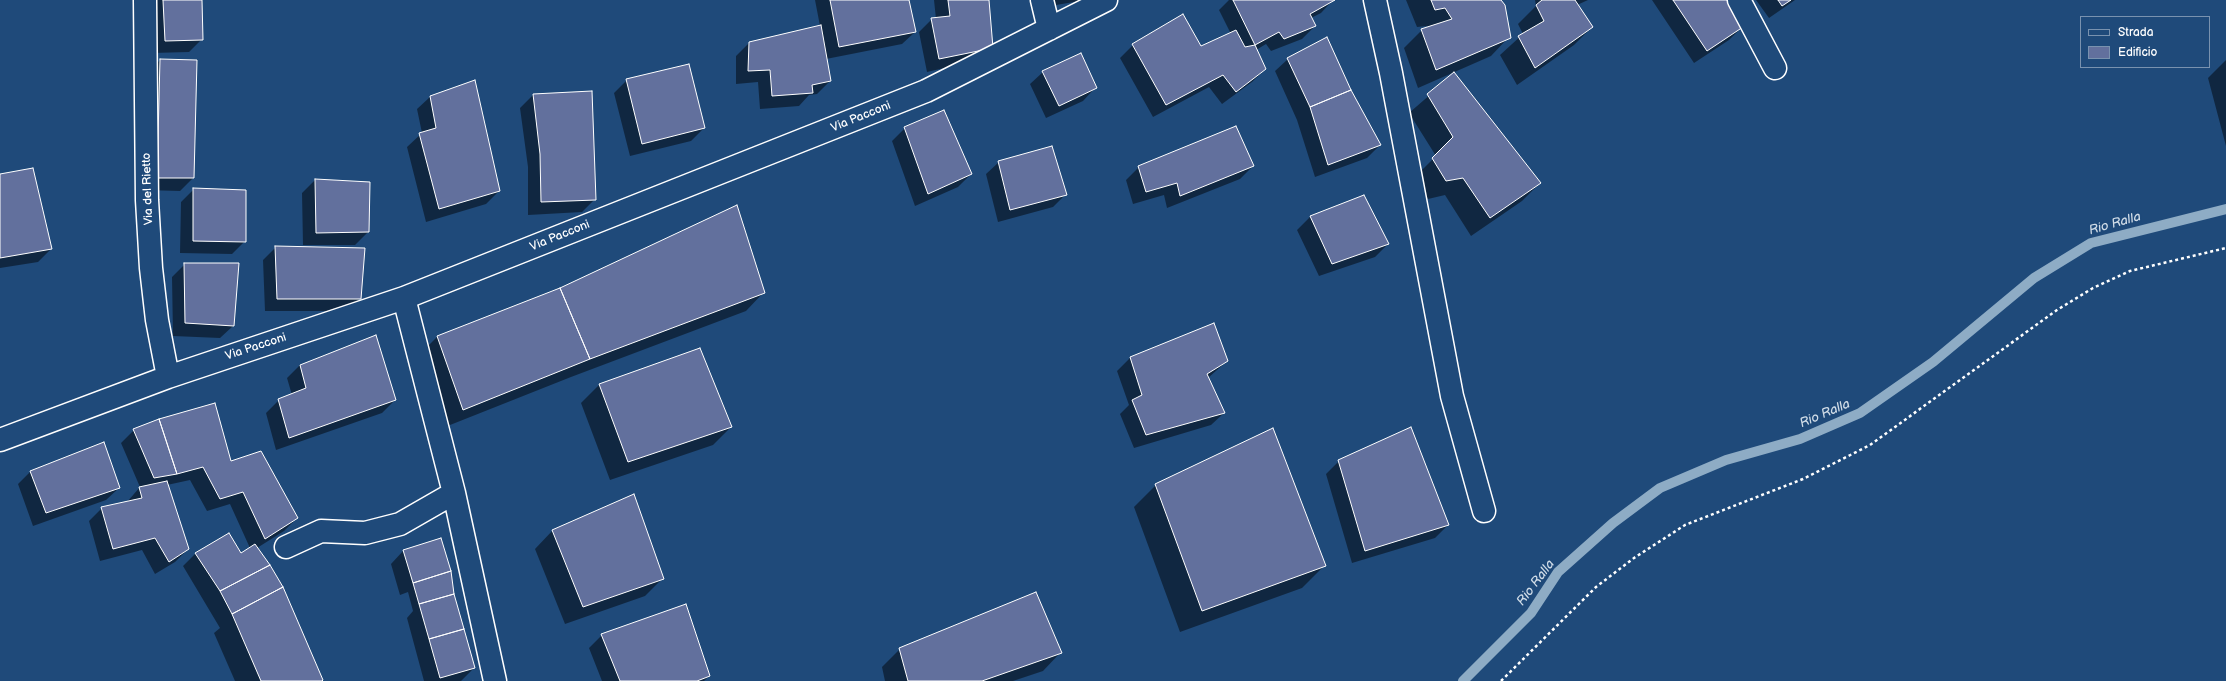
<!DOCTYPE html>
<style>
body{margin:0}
#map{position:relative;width:2226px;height:681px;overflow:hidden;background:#1f4a7a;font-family:"Balsamiq Sans",sans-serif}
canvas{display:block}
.legend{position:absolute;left:2080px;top:16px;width:130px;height:52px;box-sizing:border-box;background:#1f4a7a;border:1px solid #7992af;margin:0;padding:5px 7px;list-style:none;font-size:12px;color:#fff}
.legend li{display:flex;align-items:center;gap:8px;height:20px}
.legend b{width:20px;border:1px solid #7992af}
</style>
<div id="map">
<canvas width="2226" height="681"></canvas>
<ul class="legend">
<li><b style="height:5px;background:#1f4a7a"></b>Strada</li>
<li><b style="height:11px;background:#62709d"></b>Edificio</li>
</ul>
</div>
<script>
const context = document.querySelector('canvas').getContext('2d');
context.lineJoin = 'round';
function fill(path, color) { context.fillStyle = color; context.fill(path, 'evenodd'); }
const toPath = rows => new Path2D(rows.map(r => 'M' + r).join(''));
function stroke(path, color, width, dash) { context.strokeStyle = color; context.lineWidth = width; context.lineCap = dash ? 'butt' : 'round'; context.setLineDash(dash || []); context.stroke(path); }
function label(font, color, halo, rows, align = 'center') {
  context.font = font + ' "Balsamiq Sans",sans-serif'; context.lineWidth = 3; context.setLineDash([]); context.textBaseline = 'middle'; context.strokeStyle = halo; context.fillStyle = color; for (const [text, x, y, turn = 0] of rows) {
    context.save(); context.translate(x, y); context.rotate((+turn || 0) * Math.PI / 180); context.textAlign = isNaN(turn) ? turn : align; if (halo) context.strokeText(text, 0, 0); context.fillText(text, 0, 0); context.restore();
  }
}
fill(toPath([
 [150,0,201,0,202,39,189,52,152,53],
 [815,0,908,0,915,32,902,44,826,59,830,81,817,94,809,95,799,106,760,109,758,82,736,84,736,56,749,43,820,26],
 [934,0,987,0,992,47,979,60,927,72,919,32,932,19,936,19],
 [1049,0,1086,0,1050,6],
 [1229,0,1333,0,1321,13,1311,18,1315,26,1302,39,1271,51,1266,44,1256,50,1265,69,1252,82,1222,104,1209,87,1153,117,1120,58,1133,45,1201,48,1231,34,1219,10],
 [1406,0,1500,0,1509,37,1491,56,1418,88,1404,48,1422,30,1428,28,1427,26,1417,27],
 [1535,0,1588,0,1577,5,1592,27,1574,45,1517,85,1500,55,1523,34,1518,24,1536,6],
 [1652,0,1726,0,1742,27,1729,40,1694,63],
 [1756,0,1795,0,1769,18],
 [1288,59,1350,91,1380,145,1367,158,1315,177,1297,120,1275,71],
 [160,60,196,61,193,178,180,191,144,190,147,73],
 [2226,60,2226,146,2208,78],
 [1043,72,1095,88,1083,101,1046,118,1030,84],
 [1454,74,1540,183,1522,201,1471,236,1445,195,1428,199,1415,177,1436,156,1409,113],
 [627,80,704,128,691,141,630,156,614,93],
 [591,92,595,199,582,212,528,215,528,167,520,108,533,95],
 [430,97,499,191,486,204,426,222,407,147,422,133,417,109],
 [905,128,971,174,958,187,915,206,892,141],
 [999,162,1066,194,1053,207,998,222,986,174],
 [1253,166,1240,179,1167,208,1164,195,1133,204,1126,180,1139,167],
 [0,175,51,249,38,262,0,268],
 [315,180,369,183,368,232,355,245,303,245,302,193],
 [194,189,245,241,232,254,180,253,181,202],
 [1364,196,1388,244,1375,257,1319,276,1297,230,1310,217],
 [276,247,360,298,347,311,265,311,263,260],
 [185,264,233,326,220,338,173,336,172,277],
 [560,289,764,292,746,311,571,377,445,427,419,355,437,337],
 [1214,325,1227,361,1208,378,1224,413,1211,425,1134,448,1120,414,1129,405,1117,371,1130,358],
 [699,349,731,427,713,445,610,480,581,403,599,385],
 [300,365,395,400,382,413,276,450,266,413,279,400,292,395,287,378],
 [134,430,230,463,297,518,284,531,257,548,282,588,323,681,235,681,214,633,220,628,183,566,196,553,241,554,250,548,230,504,207,511,190,480,167,485,188,549,175,562,155,574,142,550,100,561,89,521,102,508,127,502,140,487,121,443],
 [1339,461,1448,525,1435,538,1352,563,1326,474],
 [31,471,119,488,106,500,33,526,18,484],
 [1156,485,1324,566,1302,588,1180,632,1134,507],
 [553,530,663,578,645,596,565,624,535,549],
 [403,551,453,594,474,668,461,681,424,681,407,618,413,611,408,592,400,595,391,564],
 [602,635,709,676,704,681,602,681,589,648],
 [900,649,1061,652,1043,671,1013,681,885,681,882,667]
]), '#0007');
stroke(toPath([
 [1463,681,1531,613,1558,572,1613,523,1660,488,1726,460,1800,439,1860,413,1933,362,2034,278,2091,243,2226,209]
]), '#8eacc5', 10);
const building = toPath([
 [163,0,202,0,203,40,165,41,163,0],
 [830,0,909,0,916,32,839,47,830,0],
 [948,0,989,0,993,48,939,59,931,18,950,16,948,0],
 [1233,0,1335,0,1310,14,1316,26,1284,39,1279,32,1255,45,1233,0],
 [1431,0,1501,0,1505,5,1511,38,1436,70,1421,29,1452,19,1445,8,1435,10,1431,0],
 [1542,0,1575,0,1593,27,1535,68,1518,36,1544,21,1536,5,1542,0],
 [1673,0,1727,0,1743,27,1707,51,1673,0],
 [1778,0,1791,0,1782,6,1778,0],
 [1183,14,1201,46,1236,30,1245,47,1255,45,1266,69,1236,92,1223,75,1166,105,1132,44,1183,14],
 [821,25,831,81,812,85,813,93,772,96,770,70,748,71,749,42,821,25],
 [1327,37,1351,90,1310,107,1287,58,1327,37],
 [1081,53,1097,88,1059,106,1042,71,1081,53],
 [160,59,197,60,194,178,157,178,160,59],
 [689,64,705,128,642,144,626,79,689,64],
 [1454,72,1541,183,1490,218,1463,178,1446,181,1432,158,1453,137,1427,94,1454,72],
 [475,80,500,191,439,209,419,133,436,128,430,96,475,80],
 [1351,90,1381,145,1328,165,1310,107,1351,90],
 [592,91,596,200,541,202,540,154,533,94,592,91],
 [944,110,972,174,928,194,904,127,944,110],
 [1236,126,1254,166,1180,196,1177,183,1146,192,1138,166,1236,126],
 [1052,146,1067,195,1010,210,998,161,1052,146],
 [33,168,52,249,0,258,0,174,33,168],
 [315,179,370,182,369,232,316,233,315,179],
 [193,188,246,190,246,242,193,241,193,188],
 [1364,195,1389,244,1332,264,1310,216,1364,195],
 [737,205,765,293,590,359,560,288,737,205],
 [275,246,365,248,361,299,277,299,275,246],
 [184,263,239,263,234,326,185,323,184,263],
 [560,288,590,359,463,410,437,336,560,288],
 [1214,323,1228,361,1207,374,1225,413,1146,435,1132,400,1142,395,1130,357,1214,323],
 [376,335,396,400,289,438,278,399,306,388,300,365,376,335],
 [700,348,732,427,628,462,599,384,700,348],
 [215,403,231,461,261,451,298,518,265,539,243,492,220,499,203,467,177,474,159,419,215,403],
 [159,419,177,474,154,478,133,429,159,419],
 [1411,427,1449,525,1365,551,1338,460,1411,427],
 [1273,428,1326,566,1202,611,1155,484,1273,428],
 [104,442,120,488,46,513,30,471,104,442],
 [167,481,189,549,169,562,155,538,113,549,101,507,142,498,139,487,167,481],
 [634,494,664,579,583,607,552,530,634,494],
 [229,533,241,553,255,544,270,565,220,591,195,553,229,533],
 [441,538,451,571,413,583,403,550,441,538],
 [270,565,283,587,232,614,220,591,270,565],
 [451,571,454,594,419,604,413,583,451,571],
 [283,587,323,680,322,681,261,681,232,614,283,587],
 [1036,592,1062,653,982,681,908,681,899,648,1036,592],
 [454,594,464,629,429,639,419,604,454,594],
 [686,604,710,676,697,681,620,681,601,634,686,604],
 [464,629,475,668,440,678,429,639,464,629]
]);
fill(building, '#62709d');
stroke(building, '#fff', 1);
const minor = toPath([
 [145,0,147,200,151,268,157,320,168,377],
 [1042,0,1049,29],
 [1375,0,1391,73,1452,396,1484,511],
 [1739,0,1775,68],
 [404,298,454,493,495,681],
 [0,440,168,377,404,298,926,91,1106,0],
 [286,547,321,531,365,533,400,524,454,493]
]);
stroke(minor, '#fff', 25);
stroke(toPath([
 [1501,681,1596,587,1634,558,1685,525,1803,479,1870,445,2057,310,2093,288,2130,271,2226,248]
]), '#fff', 2.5, [3, 3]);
stroke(minor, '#1f4a7a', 22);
label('12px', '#fff', '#1f4a7a', [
 ["Via Pacconi",861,117,-22],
 ["Via del Rietto",148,189,-92],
 ["Via Pacconi",560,236,-22],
 ["Via Pacconi",256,347,-18]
]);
label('italic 13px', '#d0dce7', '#1f4a7a', [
 ["Rio Ralla",2115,224,-16],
 ["Rio Ralla",1825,414,-23],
 ["Rio Ralla",1536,583,-53]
]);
</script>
